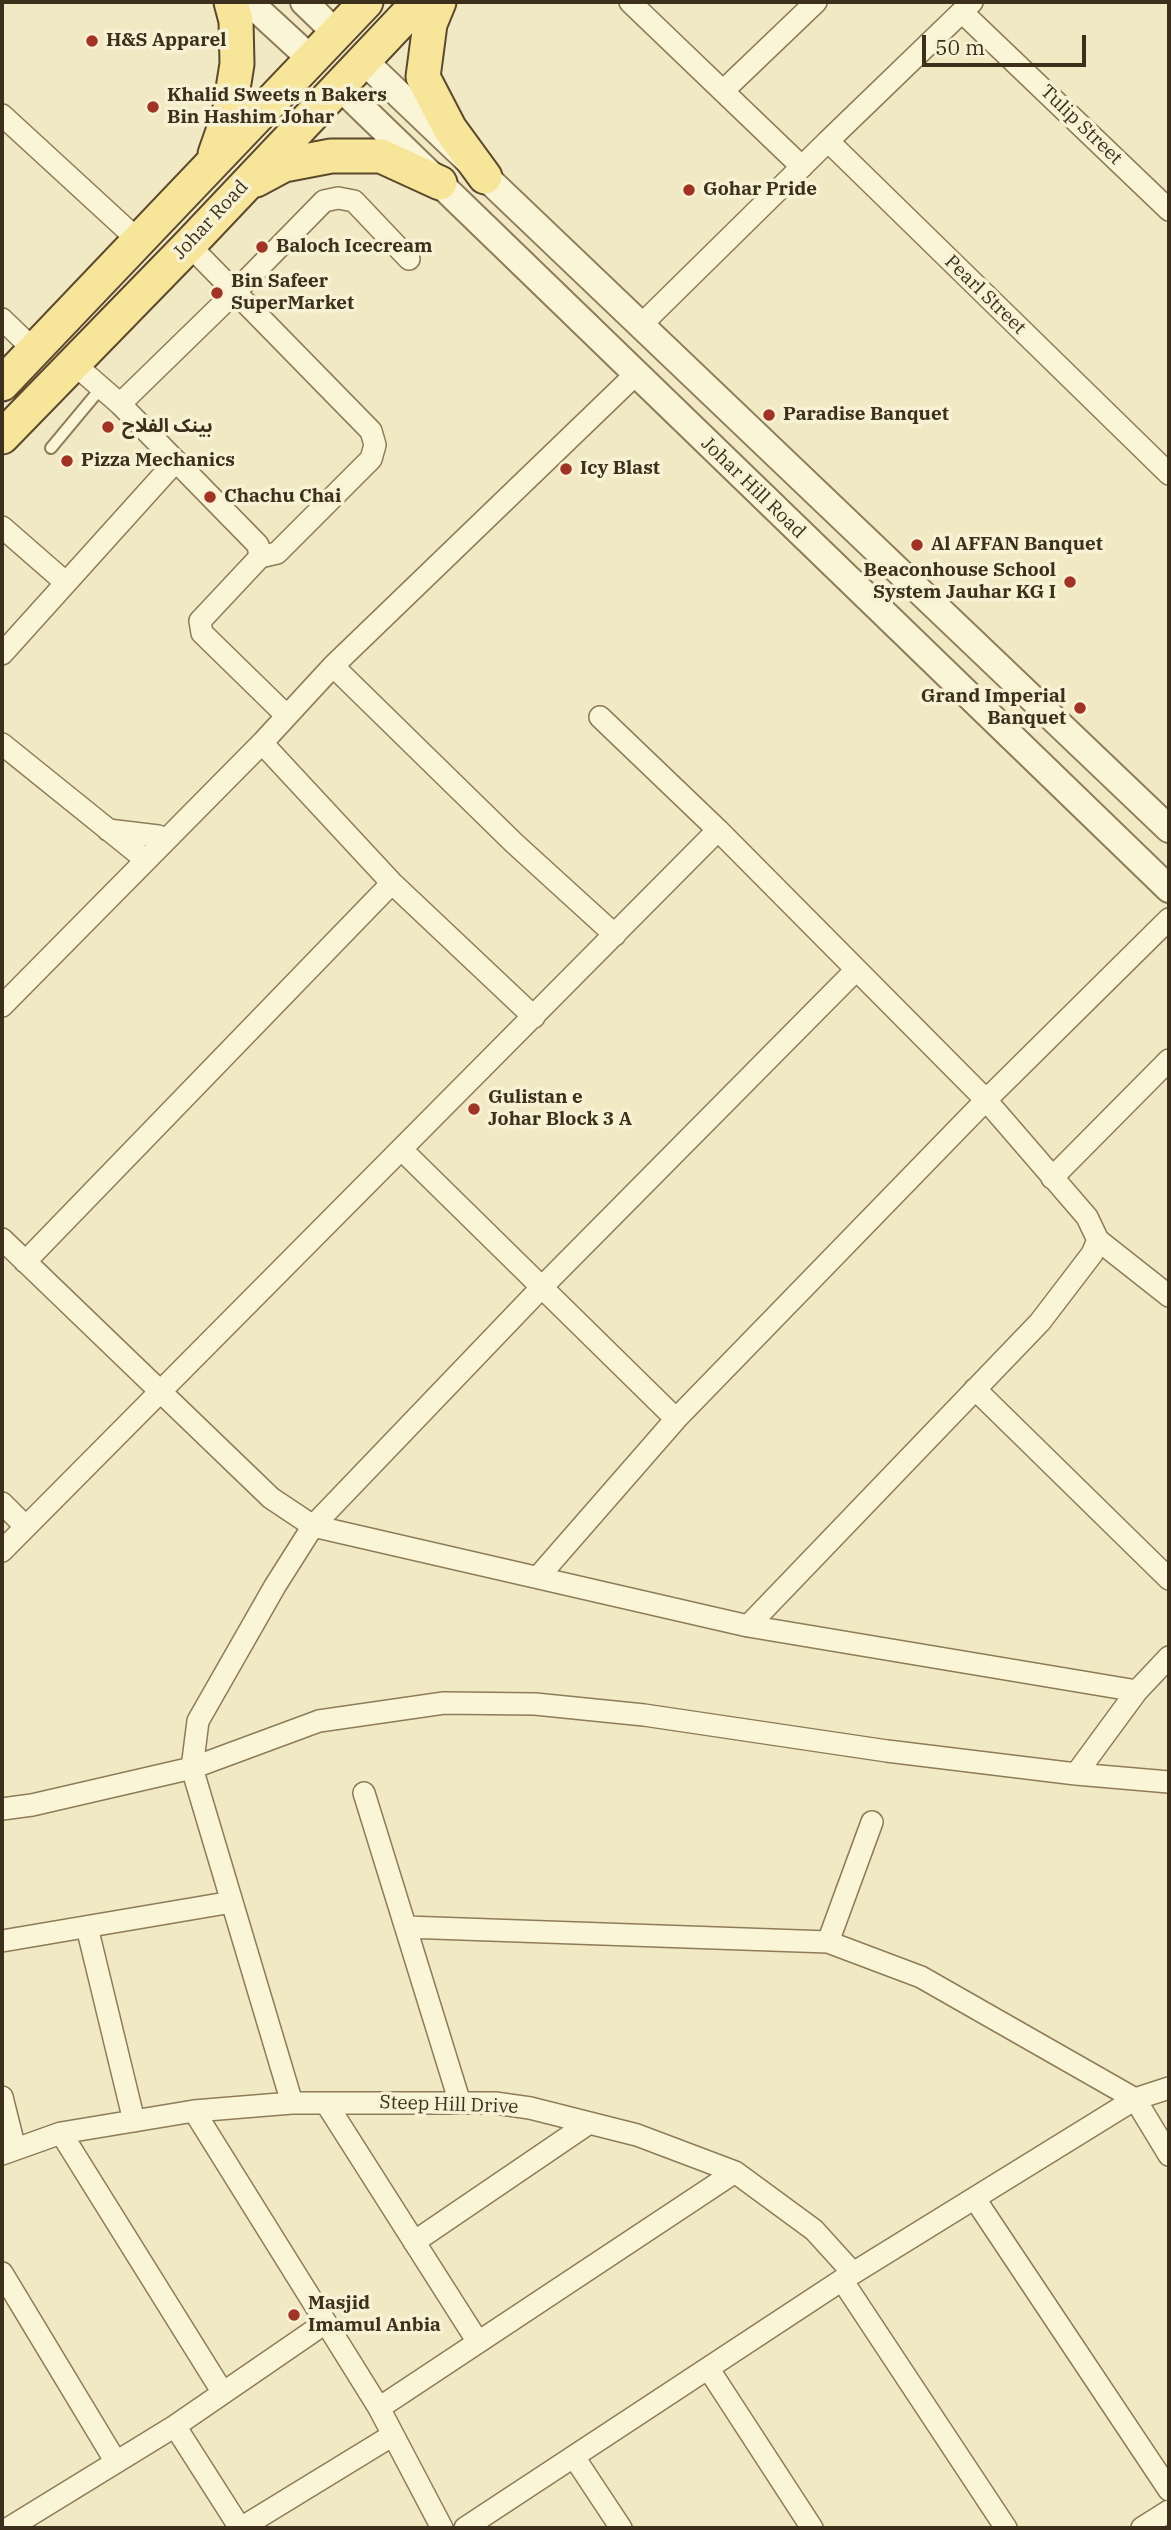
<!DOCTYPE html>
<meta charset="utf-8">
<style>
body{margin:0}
#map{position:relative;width:1171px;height:2530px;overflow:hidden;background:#f1e9c3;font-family:"IBM Plex Serif",serif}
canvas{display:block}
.frame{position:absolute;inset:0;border:4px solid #3c301d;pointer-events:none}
.scale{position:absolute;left:922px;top:35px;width:164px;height:32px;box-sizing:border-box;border:4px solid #3c301d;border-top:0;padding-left:9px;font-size:21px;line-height:24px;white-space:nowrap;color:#3c301d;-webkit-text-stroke:5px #f8f2d4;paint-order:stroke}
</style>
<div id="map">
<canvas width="1171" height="2530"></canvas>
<div class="frame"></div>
<div class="scale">50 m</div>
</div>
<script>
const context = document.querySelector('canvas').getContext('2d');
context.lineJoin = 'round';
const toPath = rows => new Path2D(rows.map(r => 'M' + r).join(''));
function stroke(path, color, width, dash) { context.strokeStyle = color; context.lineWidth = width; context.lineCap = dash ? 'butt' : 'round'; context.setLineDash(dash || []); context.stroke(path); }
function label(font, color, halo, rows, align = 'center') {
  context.font = font + ' "IBM Plex Serif","Noto Sans Arabic",serif'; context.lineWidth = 7; context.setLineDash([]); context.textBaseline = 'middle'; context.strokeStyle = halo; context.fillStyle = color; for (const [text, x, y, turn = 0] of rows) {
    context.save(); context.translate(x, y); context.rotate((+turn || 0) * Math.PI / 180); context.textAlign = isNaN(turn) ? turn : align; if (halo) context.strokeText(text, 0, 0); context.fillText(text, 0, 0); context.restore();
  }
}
const service = toPath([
 [51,448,101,388]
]);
const minor = toPath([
 [630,2,802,167],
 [962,12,1169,210],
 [723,91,816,2],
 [2,115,138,240],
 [828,141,972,2],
 [189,245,371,431,375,445,371,459,277,553,260,557],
 [2,319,34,350],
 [642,324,828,141,1169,474],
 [73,363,120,404,258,545,260,557,200,621,202,633,287,716],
 [120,404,236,291,324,201,338,198,354,201,409,259],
 [2,527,65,582],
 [2,654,176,461],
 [333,666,514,843,615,935],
 [600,717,718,830,986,1100,1087,1217,1098,1240,1092,1254,1040,1322,748,1626],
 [262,743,392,883,534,1017],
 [2,744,146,860],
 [108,830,158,836,166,840],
 [2,1006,262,743,333,666,636,374],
 [402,1150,676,1419],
 [1052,1178,1169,1060],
 [2,1239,271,1498,313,1526,748,1626,1137,1691,1169,1657],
 [1098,1240,1169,1296],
 [25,1262,392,883],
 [975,1389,1169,1579],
 [2,1503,26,1527],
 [2,1551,718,830],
 [539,1576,676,1419,986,1100,1169,919],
 [1076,1774,1169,1782],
 [364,1793,460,2103],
 [2,1809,32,1805,192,1768,319,1721,444,1703,535,1704,644,1715,887,1751,1076,1774,1137,1691],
 [87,1927,134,2121],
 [406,1927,828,1942,921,1977,1135,2099,1169,2155],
 [2,1941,232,1902],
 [828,1942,872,1822],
 [2,2097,15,2149],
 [292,2103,192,1768,198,1721,275,1586,313,1526,542,1287,856,970],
 [326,2103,478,2342],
 [194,2111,379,2408,442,2528],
 [61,2133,223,2393],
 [2,2154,61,2133,194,2111,292,2103,495,2103,530,2108,637,2135,735,2172,814,2230,853,2273],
 [975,2199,1169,2490],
 [414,2242,589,2123],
 [2,2273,116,2462],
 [842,2280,1006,2528],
 [708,2368,812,2528],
 [379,2408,735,2172],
 [175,2426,240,2528],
 [574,2457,621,2528],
 [9,2528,175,2426,325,2323],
 [241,2528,393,2435],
 [465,2528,842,2280,1135,2099,1169,2088],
 [1142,2528,1169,2511]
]);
const tertiary = toPath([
 [249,2,311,59],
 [304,2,336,33],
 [363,60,1169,829],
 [338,85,1169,889]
]);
const primary = toPath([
 [439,2,430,24,423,77,450,129,485,177],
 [215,154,229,114,237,64,236,21,231,2],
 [256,180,284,165,331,156,381,156,440,183],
 [2,384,366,2],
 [2,437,189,245,419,2]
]);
stroke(service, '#8e7b58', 14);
stroke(minor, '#8e7b58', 24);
stroke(tertiary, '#8e7b58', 30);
stroke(primary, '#5b482d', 37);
stroke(service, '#fbf5d8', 10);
stroke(minor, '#fbf5d8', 21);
stroke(tertiary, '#fbf5d8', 26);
stroke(primary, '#f7e599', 33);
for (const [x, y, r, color] of [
 [92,41,7,"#a13224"],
 [153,107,7,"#a13224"],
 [689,190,7,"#a13224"],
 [262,247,7,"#a13224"],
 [217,293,7,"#a13224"],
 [769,415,7,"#a13224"],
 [108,427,7,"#a13224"],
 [67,461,7,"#a13224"],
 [566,469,7,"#a13224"],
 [210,497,7,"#a13224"],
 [917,545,7,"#a13224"],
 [1070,582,7,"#a13224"],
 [1080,708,7,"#a13224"],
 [474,1109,7,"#a13224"],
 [294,2315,7,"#a13224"]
]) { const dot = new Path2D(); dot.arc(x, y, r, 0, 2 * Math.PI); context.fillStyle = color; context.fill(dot); stroke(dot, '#f8f2d4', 2.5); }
label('bold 19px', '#3c301d', '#f8f2d4', [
 ["H&S Apparel",106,41],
 ["Khalid Sweets n Bakers",167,96],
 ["Bin Hashim Johar",167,118],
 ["Gohar Pride",703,190],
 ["Baloch Icecream",276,247],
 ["Bin Safeer",231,282],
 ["SuperMarket",231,304],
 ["Paradise Banquet",783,415],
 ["بینک الفلاح",122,427],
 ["Pizza Mechanics",81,461],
 ["Icy Blast",580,469],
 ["Chachu Chai",224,497],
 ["Al AFFAN Banquet",931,545],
 ["Beaconhouse School",1056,571,"right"],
 ["System Jauhar KG I",1056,593,"right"],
 ["Grand Imperial",1066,697,"right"],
 ["Banquet",1066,719,"right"],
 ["Gulistan e",488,1098],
 ["Johar Block 3 A",488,1120],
 ["Masjid",308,2304],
 ["Imamul Anbia",308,2326]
], 'left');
label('19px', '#3c301d', '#f8f2d4', [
 ["Tulip Street",1081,125,44],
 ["Johar Road",211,220,-47],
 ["Pearl Street",985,295,44],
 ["Johar Hill Road",753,488,44],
 ["Steep Hill Drive",449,2105,2]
]);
</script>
